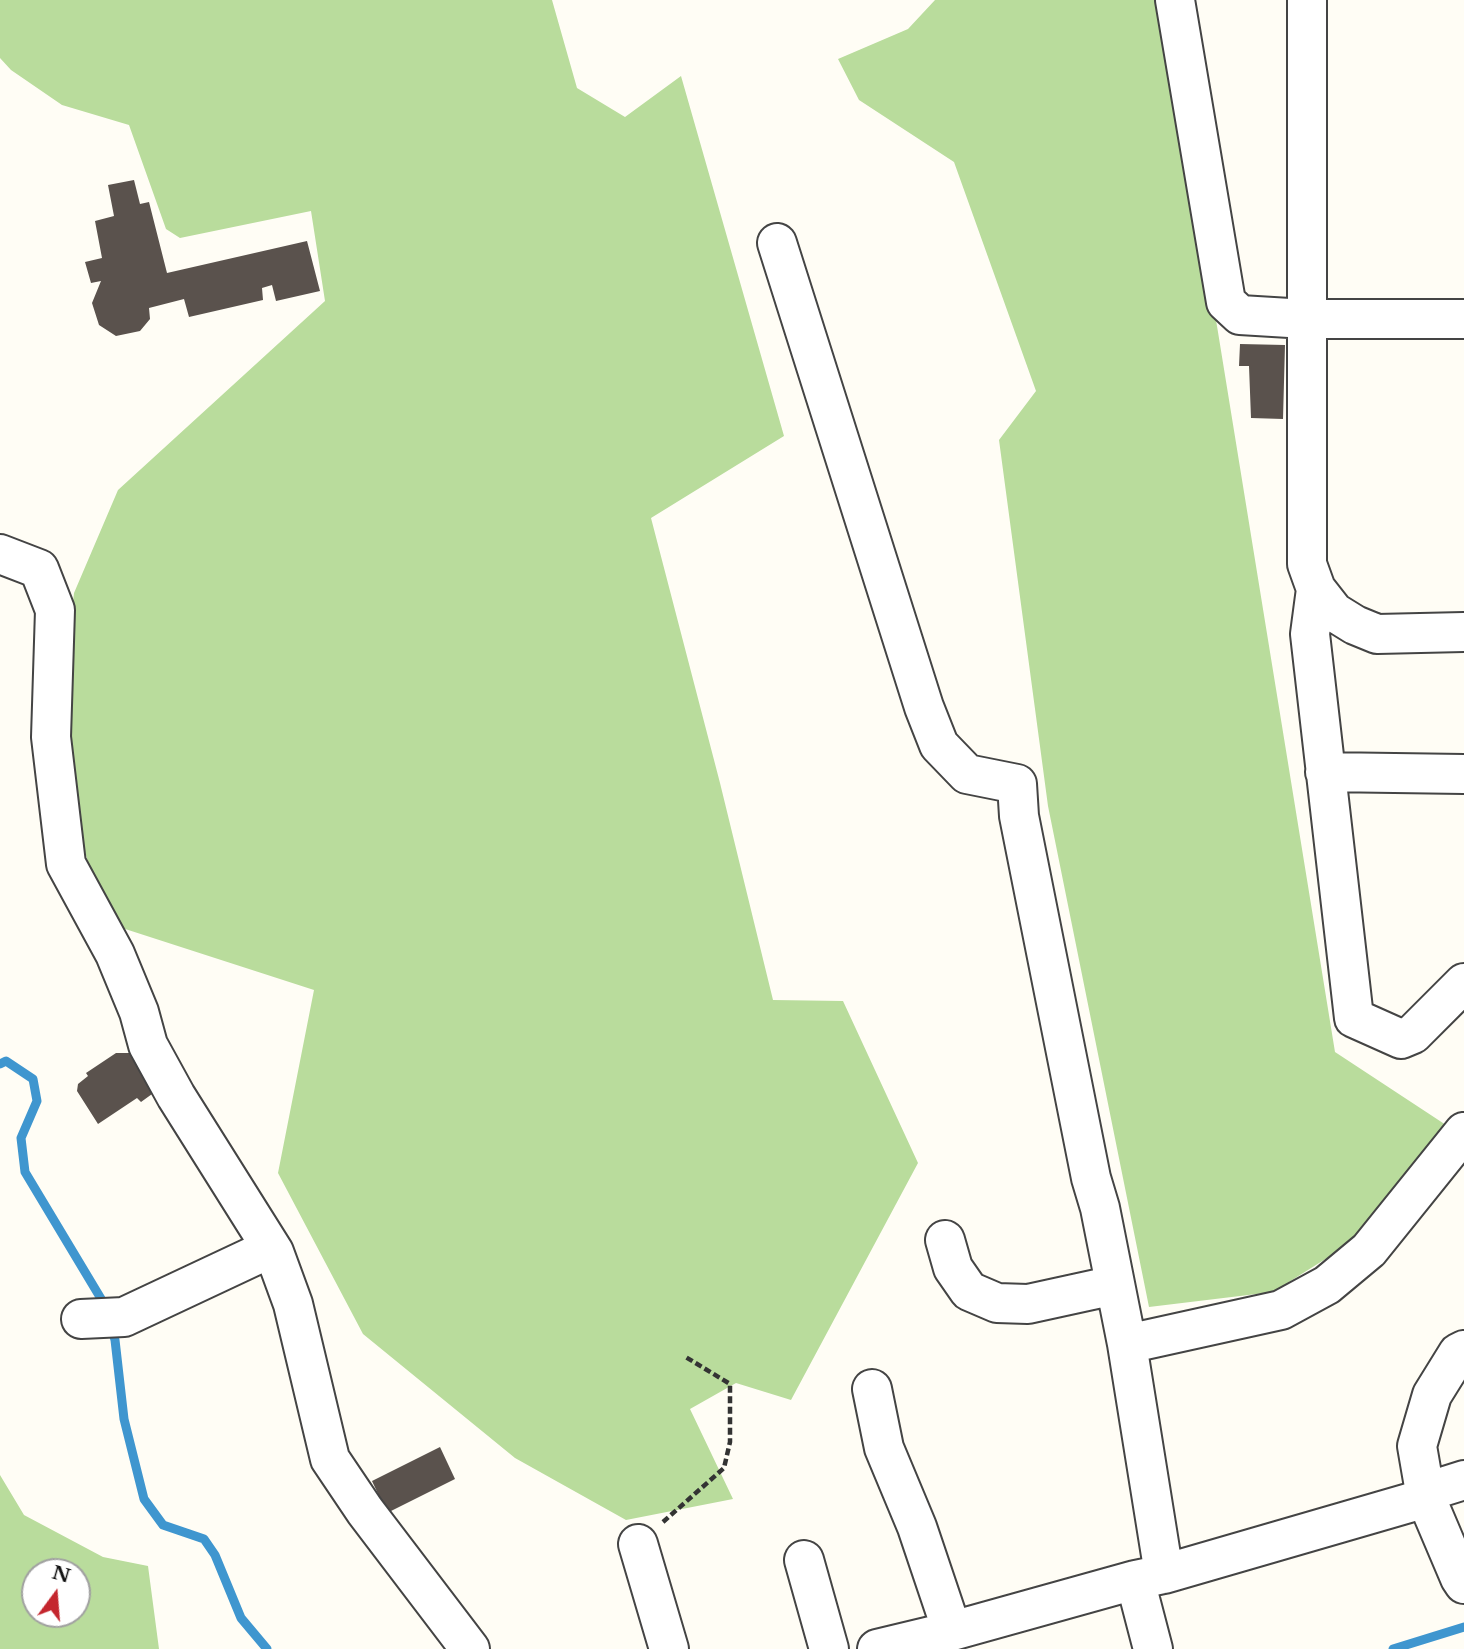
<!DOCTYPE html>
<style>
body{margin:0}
#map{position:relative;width:1464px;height:1649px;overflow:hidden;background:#fffdf5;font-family:"Libre Baskerville",serif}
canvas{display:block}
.north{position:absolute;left:21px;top:1558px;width:70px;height:70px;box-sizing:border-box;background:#fff;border:2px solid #a0a0a0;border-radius:50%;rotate:16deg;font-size:19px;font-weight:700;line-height:28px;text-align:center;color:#111}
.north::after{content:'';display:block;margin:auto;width:24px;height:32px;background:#c4262e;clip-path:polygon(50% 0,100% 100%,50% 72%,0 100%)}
</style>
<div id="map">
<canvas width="1464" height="1649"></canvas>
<div class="north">N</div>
</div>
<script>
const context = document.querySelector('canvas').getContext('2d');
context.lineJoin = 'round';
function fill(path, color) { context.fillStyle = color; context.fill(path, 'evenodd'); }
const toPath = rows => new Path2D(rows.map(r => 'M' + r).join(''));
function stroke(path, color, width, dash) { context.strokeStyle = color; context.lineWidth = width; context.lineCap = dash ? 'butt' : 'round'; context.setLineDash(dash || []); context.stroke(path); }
fill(toPath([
 [0,0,552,0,577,88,625,117,681,76,784,436,651,518,720,783,773,1000,843,1001,918,1163,791,1400,736,1383,690,1409,733,1499,626,1520,515,1458,363,1334,278,1173,314,990,119,927,90,870,57,746,74,593,118,490,325,301,311,211,180,238,166,229,129,125,62,105,11,70,0,58],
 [935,0,1159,0,1217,326,1335,1052,1446,1125,1354,1241,1273,1292,1149,1307,1048,806,999,440,1036,391,954,162,859,100,838,59,908,29],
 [0,1475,24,1515,103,1557,148,1566,159,1649,0,1649],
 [35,1572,77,1572,77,1614,35,1614]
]), '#b9dc9c');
stroke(toPath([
 [0,1064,6,1061,33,1079,37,1101,21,1138,25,1172,103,1302,106,1309],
 [111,1326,115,1340,124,1419,144,1499,163,1525,204,1539,215,1555,241,1618,267,1649],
 [1393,1649,1464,1627]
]), '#3f96cf', 9);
fill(toPath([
 [134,180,140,204,149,202,167,273,307,241,320,291,276,301,272,285,262,288,263,300,189,317,184,299,149,308,150,319,140,331,116,336,99,325,92,303,101,281,91,283,85,262,102,258,95,221,114,216,108,185],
 [1240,344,1285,345,1283,419,1251,418,1249,366,1239,366],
 [116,1053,136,1053,159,1089,141,1102,137,1098,98,1124,77,1091,78,1084,88,1076,86,1073],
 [440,1447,455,1479,387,1513,372,1481]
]), '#5a524d');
const minor = toPath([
 [1175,0,1226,302,1240,315,1306,319,1464,319],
 [1307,0,1307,564,1316,589,1334,612,1355,625,1377,634,1464,632],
 [777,243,924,707,939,745,967,774,1017,784,1019,816,1091,1178,1100,1208,1127,1344,1164,1574,1135,1580,1153,1649],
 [0,554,39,569,55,610,51,737,66,864,115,954,139,1012,148,1045,176,1096,274,1252,293,1304,330,1459,365,1511,470,1649],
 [1316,589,1310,634,1354,1018,1401,1039,1413,1034,1464,983],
 [1325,772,1464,774],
 [945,1240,953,1268,969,1291,997,1303,1028,1304,1115,1285],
 [81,1319,124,1317,271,1248],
 [1127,1344,1281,1310,1327,1285,1369,1250,1464,1132],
 [1464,1350,1458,1353,1432,1395,1417,1446,1426,1498,1460,1578,1464,1584],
 [872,1389,884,1448,917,1527,952,1631],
 [1426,1492,1464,1480],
 [638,1544,669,1649],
 [804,1560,829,1649],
 [1164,1574,1426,1498],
 [877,1649,952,1631,1135,1580]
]);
stroke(minor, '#444', 42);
stroke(toPath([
 [663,1522,724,1468,730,1442,730,1384,684,1356]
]), '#333', 4.5, [7, 3.5]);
stroke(minor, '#fff', 38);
</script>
